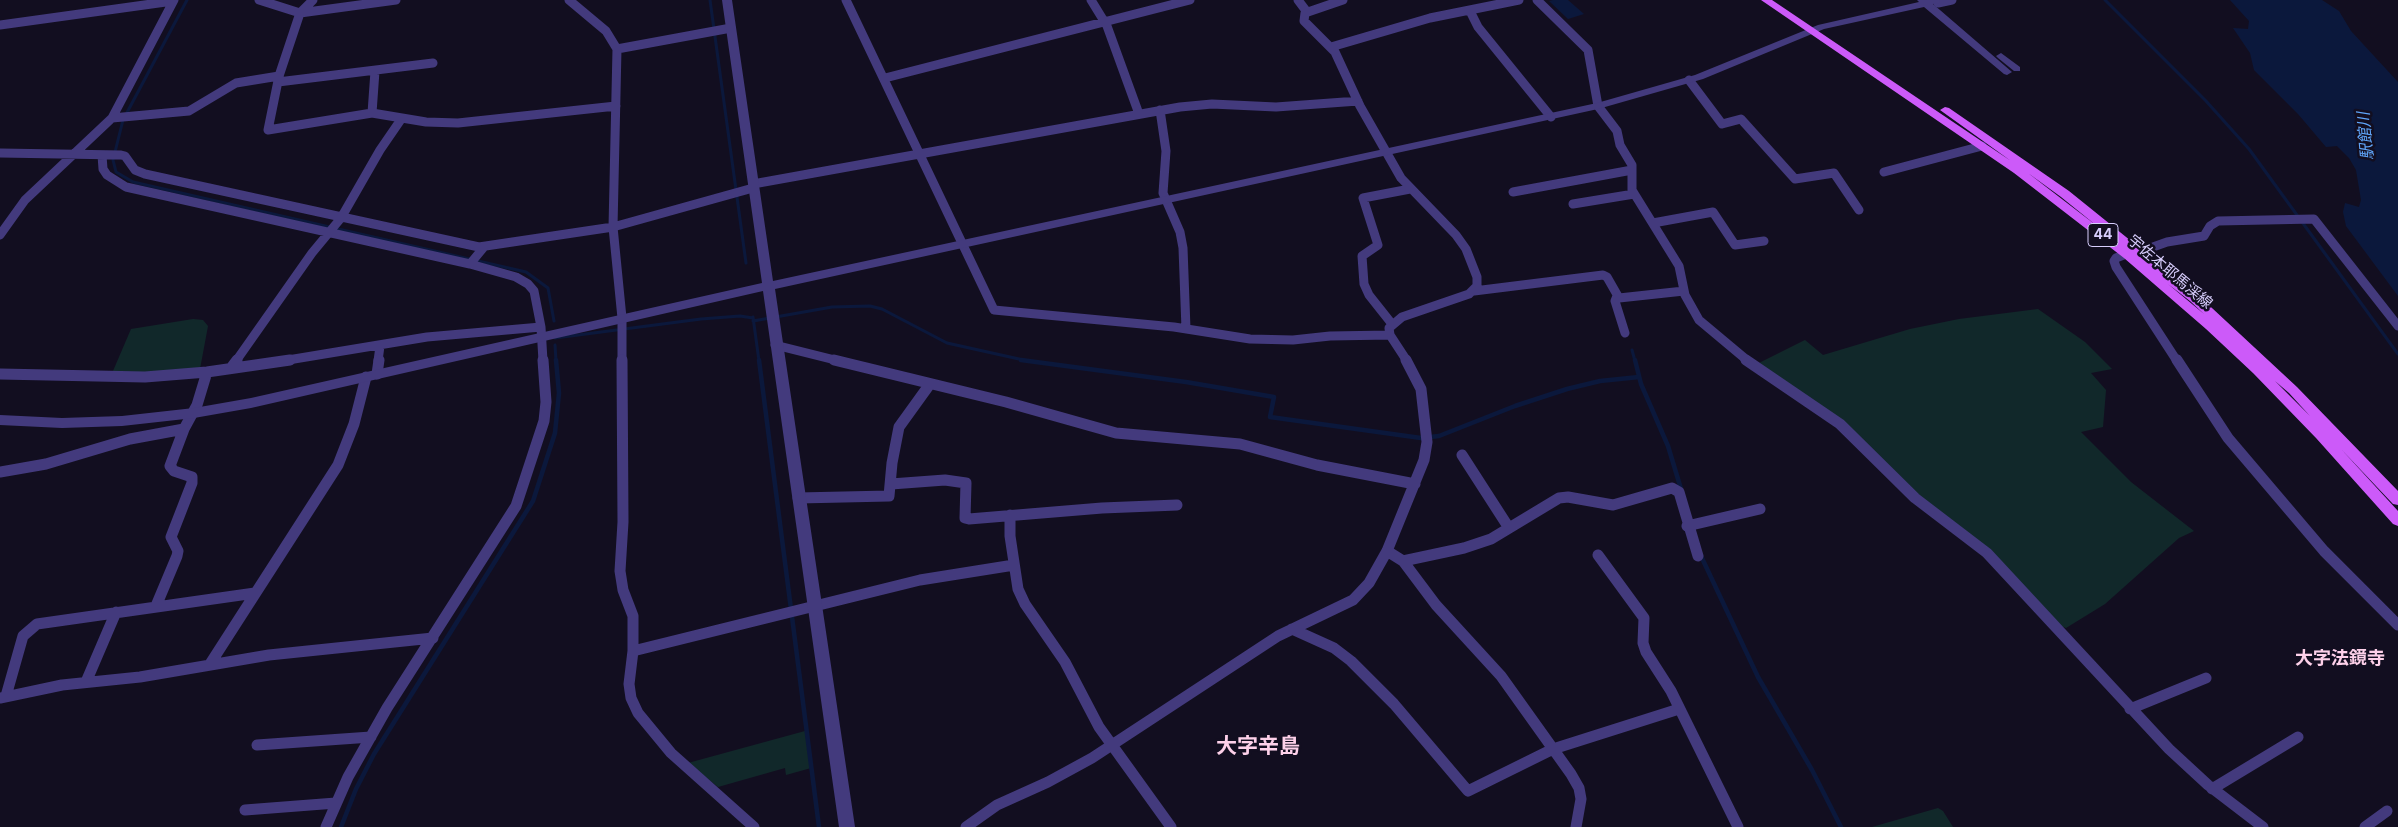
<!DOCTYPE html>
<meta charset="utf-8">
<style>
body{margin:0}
canvas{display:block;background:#120e20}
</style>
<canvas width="2398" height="827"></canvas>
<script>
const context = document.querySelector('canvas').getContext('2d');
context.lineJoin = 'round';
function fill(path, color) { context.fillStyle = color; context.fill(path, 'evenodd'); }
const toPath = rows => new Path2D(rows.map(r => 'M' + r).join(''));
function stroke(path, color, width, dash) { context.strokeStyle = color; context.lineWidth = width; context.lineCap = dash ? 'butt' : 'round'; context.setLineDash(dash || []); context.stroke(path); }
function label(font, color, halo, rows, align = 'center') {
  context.font = font + ' Inter,"Noto Sans JP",sans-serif'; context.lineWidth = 5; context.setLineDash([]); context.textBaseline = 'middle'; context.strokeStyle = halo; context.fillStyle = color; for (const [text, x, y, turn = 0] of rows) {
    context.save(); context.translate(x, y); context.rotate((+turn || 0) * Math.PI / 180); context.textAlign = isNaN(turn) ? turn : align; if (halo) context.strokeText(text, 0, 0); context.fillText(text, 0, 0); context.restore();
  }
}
fill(toPath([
 [2038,309,2085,342,2112,369,2091,373,2106,390,2103,427,2081,432,2131,482,2194,531,2179,538,2105,604,2066,628,2061,626,1921,499,1856,433,1757,364,1805,340,1823,355,1910,329,1959,319],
 [193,319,203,320,208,326,200,369,159,373,113,371,131,329],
 [805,731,811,768,786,775,785,768,718,787,688,763],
 [1938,808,1943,811,1953,827,1872,827]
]), '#11282a');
fill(toPath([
 [1553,0,1568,0,1584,14,1568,19,1549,1],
 [2230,0,2322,0,2339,11,2351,31,2398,82,2398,296,2346,226,2343,212,2345,203,2359,207,2361,200,2356,170,2349,158,2337,146,2326,147,2298,114,2254,70,2250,53,2233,28,2248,29,2249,21]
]), '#0b183c');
stroke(toPath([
 [187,0,123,120,113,160,116,172,133,182,526,272,548,288,554,321],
 [710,0,746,263],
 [2105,0,2206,101,2249,149,2398,354],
 [753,317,759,361],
 [753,321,832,307,870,306,882,309,947,343,1028,361],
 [555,338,701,319,740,316,753,318],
 [555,345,556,361],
 [1632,350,1635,361]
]), '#0b183c', 3);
stroke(toPath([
 [759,360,819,827],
 [1021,360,1186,382,1274,397,1270,417,1421,438,1439,436,1515,406,1567,389,1600,381,1639,377],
 [1635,360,1641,384,1668,446,1681,489],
 [1701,556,1758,677,1812,770,1841,827],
 [341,827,356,789,374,754,533,501,555,433,559,393,556,360]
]), '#0b183c', 4.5);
stroke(toPath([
 [259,0,300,13,396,0],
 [313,0,300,13,279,76,268,130,372,113],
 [569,0,606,31,617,49,613,227,622,318,622,361],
 [846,0,994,310,1174,327,1250,339,1293,340,1330,336,1390,335],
 [1091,0,1107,26,1139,114],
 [1298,0,1307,12],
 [1343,0,1305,13,1304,21,1335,52,1360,106,1401,178,1456,235,1466,249,1477,277,1477,286,1469,294,1402,317,1389,328,1390,335,1407,361],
 [1537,0,1588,50,1598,106,1617,131,1620,145,1632,165,1632,190,1679,266,1685,295,1699,320,1748,361],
 [1938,3,1952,0],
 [1470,11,1478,27,1551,117],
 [0,25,173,1],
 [1331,47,1430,18,1519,0],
 [617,49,731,28],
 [375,71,372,113,426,122,458,123,616,106],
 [885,78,1190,0],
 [1689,80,1722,124,1741,119,1795,179,1834,173,1859,210],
 [278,82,433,63],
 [1160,110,1166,151,1163,193,1180,232,1183,248,1186,329],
 [112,118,189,111,236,83,279,76],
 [0,153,121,155,125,156,135,170,145,174,479,247,613,227,753,188],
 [102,155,103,169,107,175,126,187,470,264],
 [1884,172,1982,146],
 [753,184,1180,107,1212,104,1276,107,1358,101],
 [1513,192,1632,170],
 [1573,204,1634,194],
 [1653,223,1713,212,1735,245,1764,241],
 [0,235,25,200,112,118,174,0],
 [484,247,470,264,516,277,528,284,534,291,541,327,543,361],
 [2139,252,2167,242,2204,236,2210,226,2218,221,2314,219,2398,326],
 [2126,254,2116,258,2114,261,2116,267,2177,361],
 [1474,291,1603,275,1607,277,1619,298,1684,291],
 [1617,296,1615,301,1625,333],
 [1392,324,1369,295,1364,284,1362,256,1378,245,1363,198,1410,189],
 [775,345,839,361],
 [236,361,312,253,341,218,380,150,402,118],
 [282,361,427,337,541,327],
 [378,361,380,346]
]), '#433a7d', 9);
stroke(toPath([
 [622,360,623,522,620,571,623,590,633,616,633,651,629,684,631,698,638,713,671,753,754,827],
 [834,360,1006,402,1116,433,1240,444,1317,465,1415,484],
 [1746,360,1840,424,1915,498,1987,553,2169,749,2208,785,2263,827],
 [2177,360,2228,438,2324,551,2398,625],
 [231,368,237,360],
 [0,374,145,377,207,372,290,360],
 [377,374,379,360],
 [1462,455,1509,528],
 [0,472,46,464,130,439,184,429],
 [891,484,945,480,966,483,965,518,969,519,1102,508,1177,505],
 [798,498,889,496,892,463,899,427,930,384],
 [1010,515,1010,536,1018,589,1025,604,1065,662,1099,727,1171,827],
 [1687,526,1760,509],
 [1387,551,1403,561,1436,605,1501,676,1571,774,1579,788,1581,799,1576,827],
 [1598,555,1644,618,1643,643,1646,652,1671,691,1738,827],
 [1403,561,1464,548,1491,539,1559,498,1568,497,1613,505,1672,488,1679,492,1698,556],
 [156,606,177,556,178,551,171,537,192,483,192,477,174,471,170,466,184,429,197,405,207,372],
 [1292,629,1334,648,1351,661,1394,704,1468,791,1553,749,1679,709],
 [633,651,920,580,1014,565],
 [210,664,338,465,354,424,366,377],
 [86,682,116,612],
 [6,696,23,636,37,624,255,593],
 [0,698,62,685,140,677,269,655,433,638],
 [2130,709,2206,678],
 [257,745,371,737],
 [2212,789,2298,737],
 [245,810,336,803],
 [326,827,348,777,387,708,516,506,544,421,546,402,543,360],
 [966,827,997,805,1048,782,1092,758,1278,636,1353,600,1369,583,1387,551,1424,460,1427,442,1421,389,1406,360],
 [2365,827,2387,811]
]), '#433a7d', 11);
fill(toPath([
 [722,0,732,0,773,281,1597,103,1695,75,1818,25,1919,2,1917,0,1940,0,1939,3,1933,4,2012,72,2007,75,2004,74,1924,7,1824,29,1703,79,1598,109,775,289,855,827,839,827,763,291,251,408,194,418,122,426,62,428,0,425,0,415,62,418,122,416,194,408,251,398,762,283,722,0],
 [2001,53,2020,67,2020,71,2014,71,1998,58,1996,56,2001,53]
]), '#433a7d');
fill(toPath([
 [1761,0,1772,0,2011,161,1940,110,1945,107,1949,108,2069,191,2198,295,2297,387,2398,491,2398,505,2393,504,2341,449,2398,511,2398,526,2393,524,2316,438,2253,373,2206,329,2124,258,2014,173,1761,0],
 [2028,173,2061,197,2097,226,2028,173],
 [2168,284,2190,301,2204,314,2168,284],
 [2275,381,2289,393,2310,416,2275,381]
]), '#cc5af9');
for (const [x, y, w] of [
 [2103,235,30]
]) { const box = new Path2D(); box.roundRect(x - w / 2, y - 11.5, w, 23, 4); context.fillStyle = '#120e20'; context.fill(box); stroke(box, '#d8cefd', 1); }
label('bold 14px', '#d8cefd', null, [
 ["44",2103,235]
]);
label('15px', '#d8cefd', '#120e20', [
 ["宇佐本耶馬渓線",2170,272,40]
]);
label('italic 16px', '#60a5f9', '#120e20', [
 ["駅館川",2366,136,-95]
]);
label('bold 18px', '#fdd0e9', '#120e20', [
 ["大字法鏡寺",2340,659]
]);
label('bold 21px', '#fdd0e9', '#120e20', [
 ["大字辛島",1258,747]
]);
</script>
